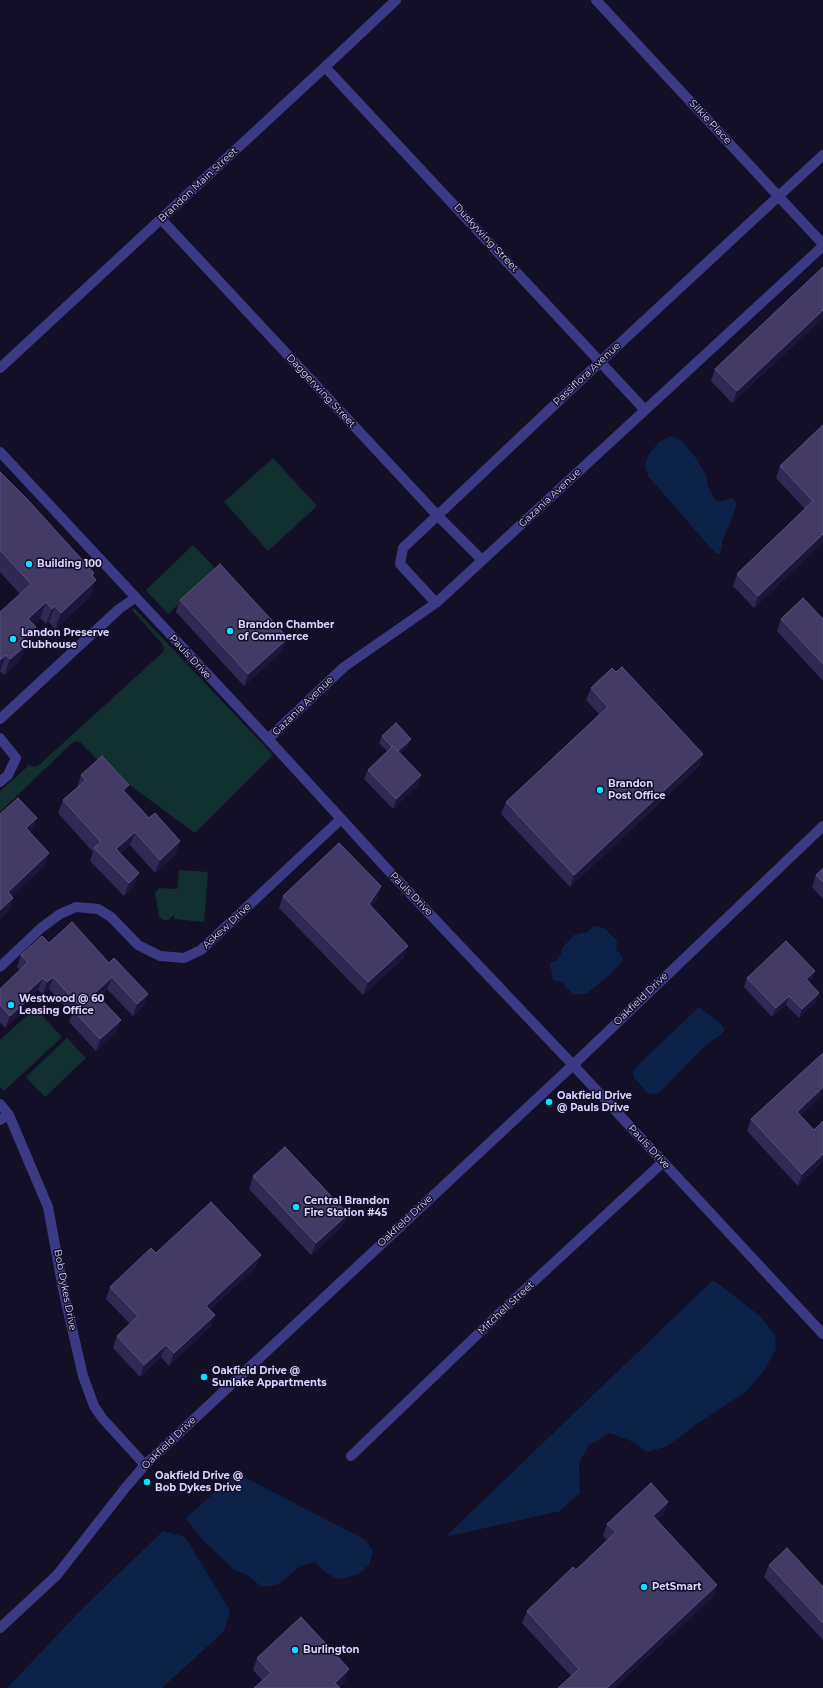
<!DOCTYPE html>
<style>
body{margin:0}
canvas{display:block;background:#130f26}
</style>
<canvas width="823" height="1688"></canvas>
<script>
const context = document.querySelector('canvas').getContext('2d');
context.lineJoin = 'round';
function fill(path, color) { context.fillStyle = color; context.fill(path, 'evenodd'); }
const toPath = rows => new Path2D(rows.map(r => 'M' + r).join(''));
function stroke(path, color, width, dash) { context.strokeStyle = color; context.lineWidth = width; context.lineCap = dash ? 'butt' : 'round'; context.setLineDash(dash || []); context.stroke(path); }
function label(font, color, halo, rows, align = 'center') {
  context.font = font + ' Montserrat,sans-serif'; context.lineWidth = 3; context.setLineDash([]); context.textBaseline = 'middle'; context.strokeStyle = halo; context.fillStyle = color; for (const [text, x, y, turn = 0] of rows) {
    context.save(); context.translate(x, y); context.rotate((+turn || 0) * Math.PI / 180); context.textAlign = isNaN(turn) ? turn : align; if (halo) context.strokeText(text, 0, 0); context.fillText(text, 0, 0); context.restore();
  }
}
fill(toPath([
 [273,458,317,506,268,551,224,502],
 [193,545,216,569,168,614,146,590],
 [134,608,273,755,195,833,105,767,80,742,76,741,72,743,0,812,0,791,26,768,28,764,33,767,38,766,162,653,164,650,163,645,132,610],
 [179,870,208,872,204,922,174,919,174,915,168,920,164,920,159,917,155,893,159,888,177,889],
 [35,1008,62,1037,4,1091,0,1087,0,1040],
 [67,1038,86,1058,45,1097,26,1077]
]), '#12302f');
fill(toPath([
 [671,436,682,441,695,457,706,475,708,487,716,500,723,501,732,498,737,503,732,519,723,539,720,553,716,554,648,476,645,466,649,454,659,442],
 [597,926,605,929,617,941,616,951,620,953,623,960,612,973,587,993,573,995,562,982,553,980,550,963,556,961,561,954,562,948,574,935,587,932,592,927],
 [698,1008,700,1008,721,1024,724,1028,724,1031,719,1036,708,1043,659,1093,655,1094,648,1093,634,1078,633,1072,637,1066],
 [713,1280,760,1316,775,1335,776,1349,763,1372,747,1391,698,1423,667,1446,648,1452,631,1441,610,1433,589,1445,579,1463,580,1493,560,1511,445,1537],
 [236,1473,366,1540,373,1551,369,1565,357,1575,338,1579,326,1573,315,1562,300,1566,279,1584,262,1587,247,1575,233,1569,200,1537,186,1518],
 [163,1531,185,1537,230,1611,224,1631,162,1688,7,1688,83,1608]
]), '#0c2248');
stroke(toPath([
 [596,0,823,244],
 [325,67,645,410],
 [161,219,437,515,482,560],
 [0,368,325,67,396,0],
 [0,452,268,739,388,870,573,1065,823,1334],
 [436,603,400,564,403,548,601,361,823,155],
 [0,719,119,609,135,598],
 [0,738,16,758,8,775,0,782],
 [268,739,344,667,436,603,823,246],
 [0,967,41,928,60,914,76,907,98,909,111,917,138,945,160,956,184,958,201,950,341,819],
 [0,1104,9,1115,48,1207,63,1289,83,1376,94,1406,103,1419,145,1465],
 [0,1120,9,1115],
 [351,1456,505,1308,663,1162],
 [0,1628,57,1575,126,1487,145,1465,573,1065,823,826]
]), '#3d3a85', 10);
fill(toPath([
 [823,267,823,318,732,403,711,381,715,369],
 [823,425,823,542,754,608,733,586,737,574,805,509,776,478,780,466],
 [0,472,93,576,91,596,55,629,49,622,46,624,40,618,34,624,30,643,24,649,19,662,4,675,0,671,20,594,0,572],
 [180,600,283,650,244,686,176,612],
 [781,619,823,619,823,681,777,631],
 [616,672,703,754,699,766,570,887,501,814,506,802,599,714,586,700,591,688],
 [382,736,409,745,400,753,421,775,418,785,393,809,364,779,368,770,387,751,379,743],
 [81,775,126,793,176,854,155,873,130,845,120,854,134,886,124,896,90,861,93,852,58,813,63,800,77,788],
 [823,868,823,899,812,887,816,875],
 [381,886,377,899,371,906,404,958,363,995,279,908,283,896],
 [49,943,109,963,148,994,143,1006,133,1016,107,989,99,997,121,1020,116,1032,96,1051,69,1022,72,1014,49,989,43,994,38,990,25,1002,21,1013,5,1028,0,1022,0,989,20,970,17,967,21,955],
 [815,971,811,980,809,982,816,1002,799,1018,786,1005,772,1017,744,987,747,978],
 [801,1116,814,1130,823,1121,798,1186,747,1131,751,1119],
 [253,1176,343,1226,311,1255,249,1189],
 [156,1253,256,1267,210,1310,215,1315,210,1327,169,1366,161,1357,140,1377,113,1348,117,1336,130,1324,106,1299,110,1287],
 [668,1502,664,1514,657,1520,713,1597,571,1676,522,1623,527,1611,576,1570,607,1540,603,1536,607,1524],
 [769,1565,823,1587,823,1640,764,1577],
 [257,1658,345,1682,339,1687,262,1680,253,1670]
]), '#312854');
fill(toPath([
 [823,310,823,318,732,403,737,391],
 [823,534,823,542,754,608,758,596],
 [94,573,89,587,96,580,91,596,55,629,61,613],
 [46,602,40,618,23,635,28,619],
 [55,606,49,622,46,624,52,609],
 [36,627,30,643,24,649,19,662,4,675,10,659,20,641],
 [288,638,283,650,244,686,248,674],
 [6,655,0,671,0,660],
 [411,739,409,745,395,759,397,752],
 [703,754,699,766,570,887,574,875],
 [421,775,418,785,393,809,396,799],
 [129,785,124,798,123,790],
 [37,818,32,831,21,841,26,828],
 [135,832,130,845,111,862,116,849],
 [180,841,176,854,155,873,160,860],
 [49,853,45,866,3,905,8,892],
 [139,873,134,886,124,896,129,883],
 [381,886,377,899,365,916,369,904],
 [13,898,9,911,0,919,0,910],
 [408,946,404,958,363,995,368,982],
 [815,971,811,980,802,988,806,979],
 [53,977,49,989,43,994,47,982],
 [112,977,107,989,91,1005,95,993],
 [43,978,38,990,25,1002,21,1013,5,1028,10,1016,22,997],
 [819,993,816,1002,799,1018,802,1009],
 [148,994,143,1006,133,1016,137,1004],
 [789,996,786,1005,772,1017,776,1008],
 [121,1020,116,1032,96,1051,100,1039],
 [823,1087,823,1095,792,1124,797,1112],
 [823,1154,823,1162,798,1186,802,1174],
 [348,1214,343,1226,311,1255,316,1243],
 [261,1255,256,1267,202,1318,206,1306],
 [215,1315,210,1327,169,1366,174,1353],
 [166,1345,161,1357,140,1377,144,1365],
 [668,1502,664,1514,649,1528,653,1516],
 [717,1585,713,1597,615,1688,607,1688],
 [349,1669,345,1682,338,1688,335,1683]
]), '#1d163a');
const building = toPath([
 [823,267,823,310,737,391,715,369,823,267],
 [823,425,823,534,758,596,737,574,813,501,780,466,823,425],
 [0,472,27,499,94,573,92,575,96,580,61,613,55,606,52,609,46,602,28,619,36,627,20,641,25,646,10,659,6,655,0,660,0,612,31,584,0,550,0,472],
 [220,564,288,638,248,674,180,600,220,564],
 [803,598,823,619,823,664,781,619,803,598],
 [622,667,703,754,574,875,506,802,608,707,591,688,612,668,616,672,622,667],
 [396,723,411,739,398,751,393,746,392,747,382,736,396,723],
 [393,746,421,775,396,799,368,770,393,746],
 [102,756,129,785,123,790,149,818,155,813,180,841,160,860,135,832,116,849,139,873,129,883,94,848,101,842,63,800,86,780,81,775,102,756],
 [18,798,37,818,26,828,49,853,8,892,13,898,0,910,0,814,18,798],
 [339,843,381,886,369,904,408,946,368,982,283,896,339,843],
 [823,868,823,882,816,875,823,868],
 [72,922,109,963,114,958,148,994,137,1004,112,977,95,993,121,1020,100,1039,73,1010,79,1005,53,977,47,982,43,978,22,997,26,1001,10,1016,0,1005,0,989,28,962,21,955,42,936,49,943,72,922],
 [786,941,815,971,806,979,819,993,802,1009,789,996,776,1008,747,978,786,941],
 [823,1053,823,1087,797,1112,814,1130,823,1121,823,1154,802,1174,751,1119,823,1053],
 [285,1147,348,1214,316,1243,253,1176,285,1147],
 [211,1202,261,1255,206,1306,215,1315,174,1353,166,1345,144,1365,117,1336,138,1316,110,1287,151,1248,156,1253,211,1202],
 [651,1483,668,1502,653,1516,717,1585,607,1688,558,1688,579,1669,527,1611,573,1567,576,1570,616,1532,607,1524,651,1483],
 [787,1548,823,1587,823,1623,769,1565,787,1548],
 [301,1617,349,1669,335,1683,340,1688,254,1688,271,1673,257,1658,301,1617]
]);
fill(building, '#433a66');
stroke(building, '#5a527e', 1);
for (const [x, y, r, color] of [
 [29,564,4,"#00e5ff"],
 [230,631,4,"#00e5ff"],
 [13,639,4,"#00e5ff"],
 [600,790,4,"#00e5ff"],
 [11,1005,4,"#00e5ff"],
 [549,1102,4,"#00e5ff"],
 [296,1207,4,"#00e5ff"],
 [204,1377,4,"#00e5ff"],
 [147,1482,4,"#00e5ff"],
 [644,1587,4,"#00e5ff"],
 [295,1650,4,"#00e5ff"]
]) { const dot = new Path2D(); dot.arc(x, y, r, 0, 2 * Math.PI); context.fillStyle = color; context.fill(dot); stroke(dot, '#130f26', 1.5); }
label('10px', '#d9d4ff', '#130f26', [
 ["Silkie Place",710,122,47],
 ["Brandon Main Street",198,185,-43],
 ["Duskywing Street",486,238,47],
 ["Passiflora Avenue",587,374,-43],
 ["Daggerwing Street",321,391,47],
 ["Gazania Avenue",550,498,-43],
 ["Pauls Drive",190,657,47],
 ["Gazania Avenue",303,706,-44],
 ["Pauls Drive",411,894,46],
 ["Askew Drive",227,926,-43],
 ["Oakfield Drive",641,999,-44],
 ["Pauls Drive",649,1147,47],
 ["Oakfield Drive",405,1221,-43],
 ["Bob Dykes Drive",65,1290,79],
 ["Mitchell Street",506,1308,-43],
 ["Oakfield Drive",169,1443,-44]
]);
label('bold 10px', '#d9d4ff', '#130f26', [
 ["Building 100",37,564],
 ["Brandon Chamber",238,625],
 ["of Commerce",238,637],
 ["Landon Preserve",21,633],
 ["Clubhouse",21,645],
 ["Brandon",608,784],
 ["Post Office",608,796],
 ["Westwood @ 60",19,999],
 ["Leasing Office",19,1011],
 ["Oakfield Drive",557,1096],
 ["@ Pauls Drive",557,1108],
 ["Central Brandon",304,1201],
 ["Fire Station #45",304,1213],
 ["Oakfield Drive @",212,1371],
 ["Sunlake Appartments",212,1383],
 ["Oakfield Drive @",155,1476],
 ["Bob Dykes Drive",155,1488],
 ["PetSmart",652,1587],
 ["Burlington",303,1650]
], 'left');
</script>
